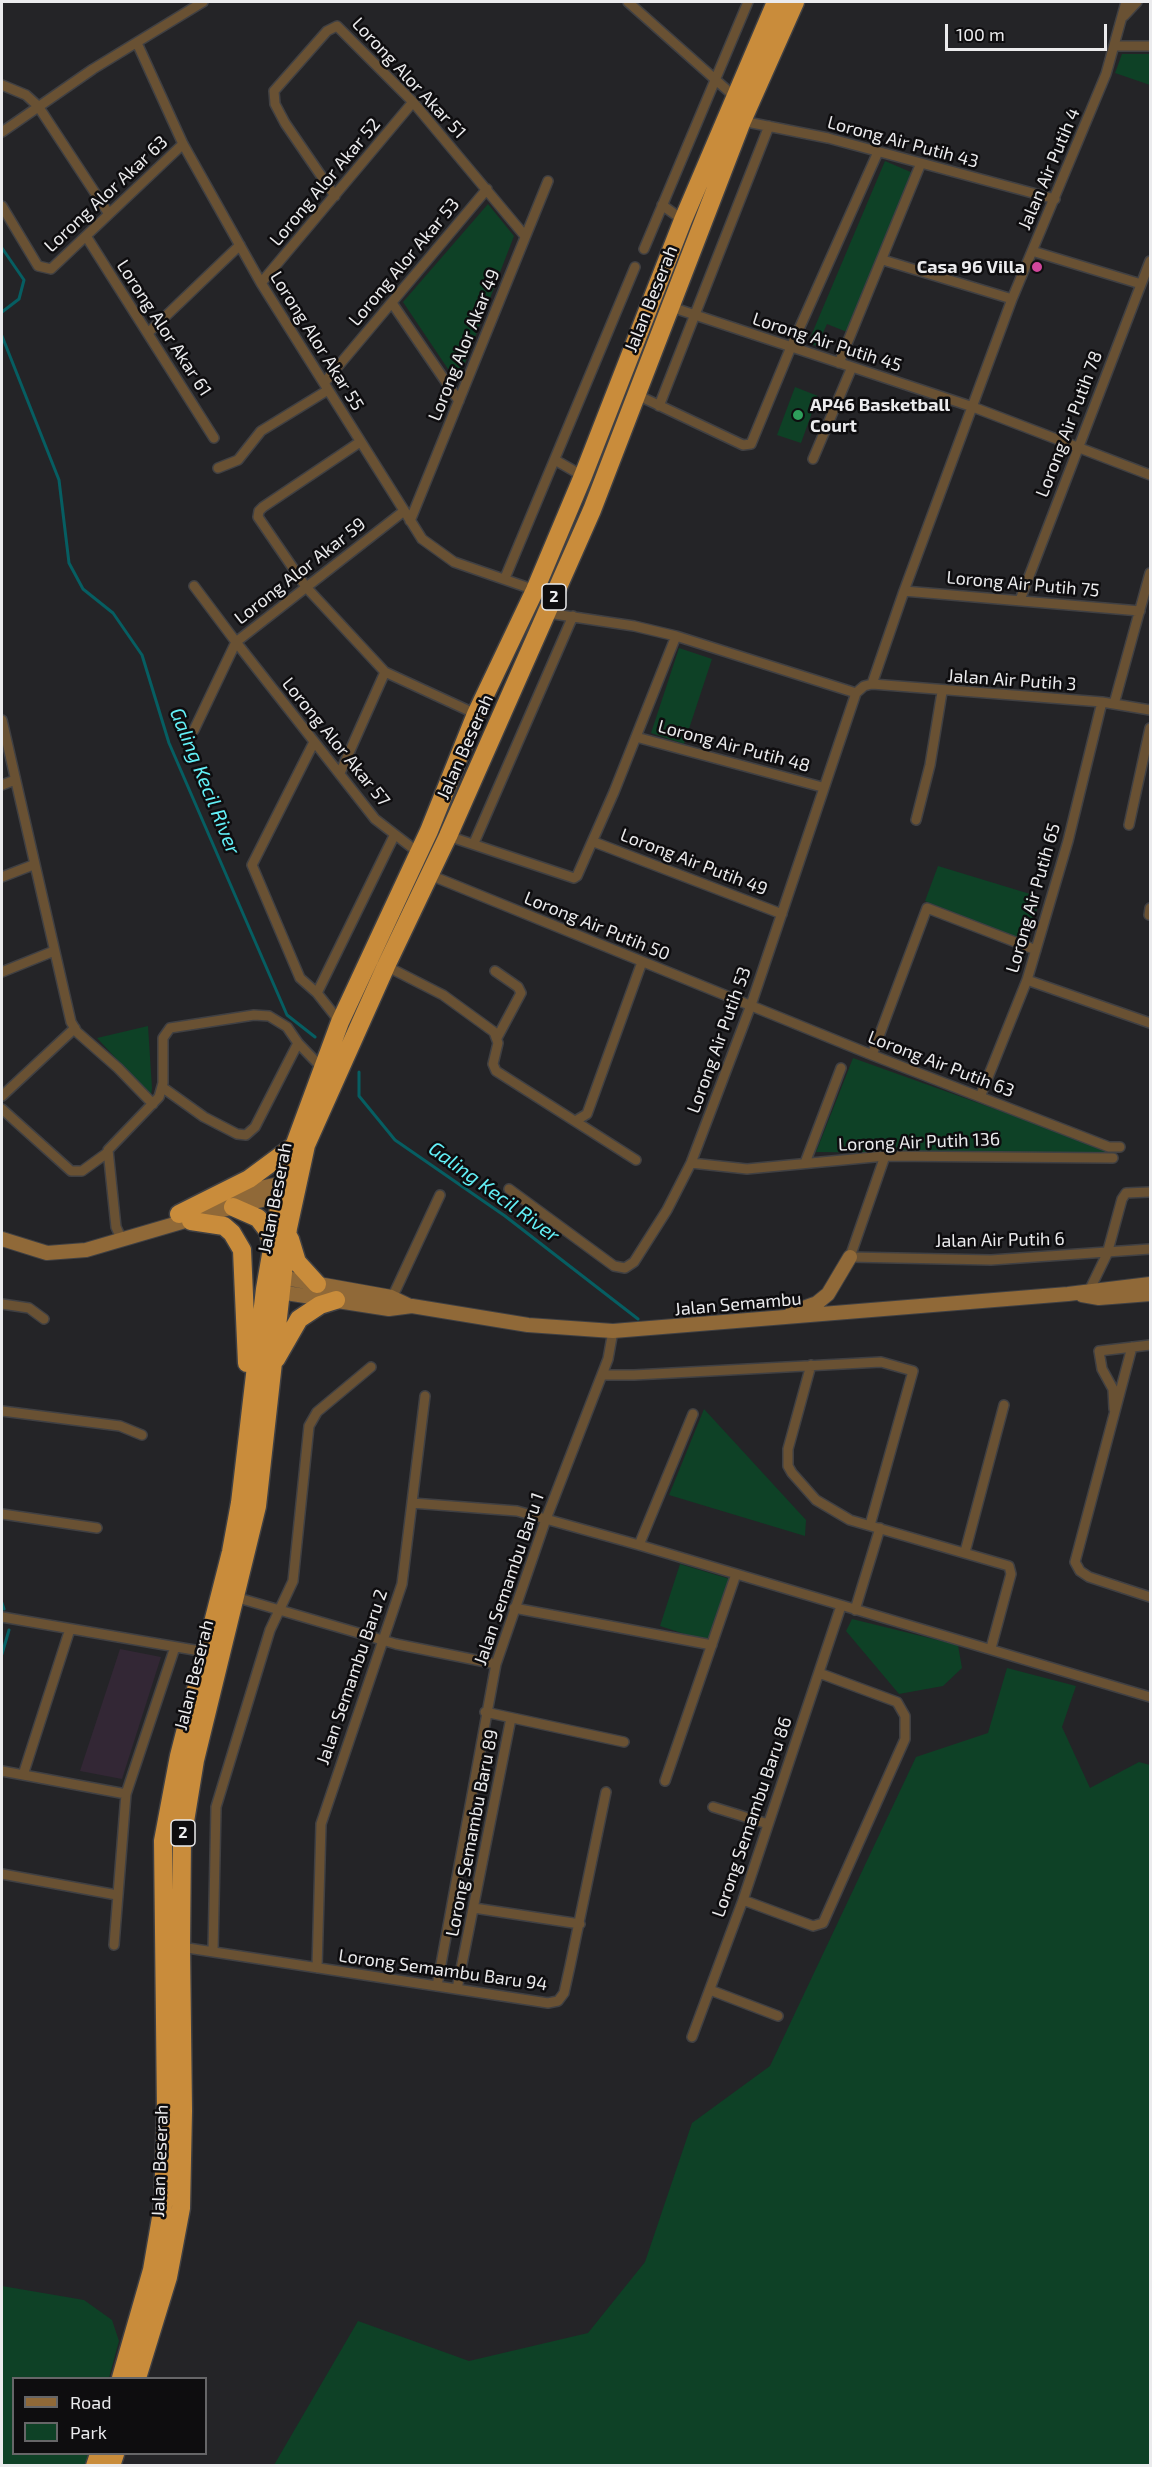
<!DOCTYPE html>
<style>
body{margin:0}
#map{position:relative;width:1152px;height:2467px;overflow:hidden;background:#242427;font-family:"Exo 2",sans-serif}
canvas{display:block}
.frame{position:absolute;inset:0;border:3px solid #ebebed;pointer-events:none}
.legend{position:absolute;left:12px;top:2377px;width:195px;height:78px;box-sizing:border-box;background:#0e0d0f;border:2px solid #666668;margin:0;padding:8px 10px;list-style:none;font-size:18px;color:#ebebed}
.legend li{display:flex;align-items:center;gap:12px;height:30px}
.legend b{width:30px;border:2px solid #666668}
.scale{position:absolute;left:945px;top:24px;width:162px;height:27px;box-sizing:border-box;border:3px solid #ebebed;border-top:0;padding-left:8px;font-size:18px;line-height:21px;white-space:nowrap;color:#ebebed;-webkit-text-stroke:4px #0e0d0f;paint-order:stroke}
</style>
<div id="map">
<canvas width="1152" height="2467"></canvas>
<div class="frame"></div>
<ul class="legend">
<li><b style="height:8px;background:#906938"></b>Road</li>
<li><b style="height:16px;background:#0e4126"></b>Park</li>
</ul>
<div class="scale">100 m</div>
</div>
<script>
const context = document.querySelector('canvas').getContext('2d');
context.lineJoin = 'round';
function fill(path, color) { context.fillStyle = color; context.fill(path, 'evenodd'); }
const toPath = rows => new Path2D(rows.map(r => 'M' + r).join(''));
function stroke(path, color, width, dash) { context.strokeStyle = color; context.lineWidth = width; context.lineCap = dash ? 'butt' : 'round'; context.setLineDash(dash || []); context.stroke(path); }
function label(font, color, halo, rows, align = 'center') {
  context.font = font + ' "Exo 2",sans-serif'; context.lineWidth = 5; context.setLineDash([]); context.textBaseline = 'middle'; context.strokeStyle = halo; context.fillStyle = color; for (const [text, x, y, turn = 0] of rows) {
    context.save(); context.translate(x, y); context.rotate((+turn || 0) * Math.PI / 180); context.textAlign = isNaN(turn) ? turn : align; if (halo) context.strokeText(text, 0, 0); context.fillText(text, 0, 0); context.restore();
  }
}
fill(toPath([
 [120,1649,161,1657,122,1779,80,1771]
]), '#332735');
fill(toPath([
 [1122,54,1150,54,1150,85,1115,73],
 [885,161,913,173,847,332,827,324,817,346,808,343],
 [488,204,514,236,462,371,448,369,403,302],
 [795,387,818,396,801,443,777,435],
 [679,648,712,659,684,744,651,733],
 [938,866,1040,897,1028,943,925,901],
 [148,1026,152,1088,151,1096,97,1038],
 [853,1058,1115,1152,1117,1155,816,1152],
 [704,1409,806,1520,805,1536,669,1495],
 [680,1564,730,1579,709,1642,660,1626],
 [852,1619,958,1645,962,1668,943,1686,899,1694,846,1631],
 [1007,1668,1076,1686,1062,1727,1090,1788,1139,1762,1150,1765,1150,2465,274,2465,358,2321,469,2361,588,2333,645,2262,692,2123,770,2066,916,1757,988,1733],
 [2,2286,84,2300,112,2320,119,2341,109,2378,14,2378,14,2454,90,2454,86,2465,2,2465]
]), '#0e4126');
stroke(toPath([
 [2,248,24,280,19,299,2,312],
 [2,336,59,480,69,563,83,589,113,613,142,655,169,743,287,1015,315,1037],
 [359,1072,359,1096,395,1140,505,1216,638,1319],
 [2,1603,4,1609],
 [2,1654,9,1630]
]), '#065e62', 3);
const street = toPath([
 [628,2,735,97],
 [1124,16,1137,2],
 [137,43,183,144,261,283,422,539,454,562,535,590],
 [1115,46,1150,46],
 [2,85,26,95,38,106,109,214],
 [742,121,828,138,1055,199],
 [2,132,93,69,203,2],
 [335,196,285,123,275,104,274,91,327,31,337,26,413,102,525,236],
 [662,205,683,220],
 [2,206,38,266,51,269,183,144],
 [86,236,214,438],
 [644,249,748,2],
 [1032,251,1141,284],
 [883,260,1012,299],
 [261,283,413,102],
 [392,303,459,401],
 [671,307,973,407,1150,475],
 [148,333,240,245],
 [839,363,921,163],
 [324,383,487,189],
 [635,394,743,445,751,444,791,347,878,152],
 [659,406,769,126],
 [360,442,263,507,259,511,258,517,306,587,385,672,476,714],
 [813,459,852,367],
 [555,460,583,476],
 [218,468,238,460,261,431,328,390],
 [410,521,548,181],
 [505,578,635,267],
 [194,586,236,642,375,819,419,853],
 [904,591,1140,611],
 [1020,600,1150,261],
 [547,613,634,626,676,636,856,693],
 [872,684,904,591,1012,299,1106,74,1126,2],
 [1114,704,1150,573],
 [2,720,71,1022,77,1032,118,1068,153,1104],
 [194,730,236,642,404,511],
 [636,737,822,787],
 [314,742,252,865,300,978,317,993,340,1022],
 [340,773,385,672],
 [2,785,15,780],
 [916,820,930,765,942,692],
 [1129,825,1150,728],
 [448,836,574,878,577,876,614,792,676,636],
 [594,842,782,914],
 [474,843,573,616],
 [430,875,872,1055,1109,1147,1120,1147],
 [2,877,33,865],
 [1149,915,1150,908],
 [386,966,443,995,494,1032,498,1043,493,1064,496,1071,636,1160],
 [495,971,518,987,521,993,497,1038],
 [2,972,54,951],
 [1027,980,1150,1023],
 [317,993,394,836],
 [872,1055,927,908,1036,950],
 [162,1087,204,1117,237,1134,246,1135,255,1127,298,1043],
 [2,1096,75,1028],
 [980,1097,1027,980,1068,841,1102,702],
 [2,1109,71,1171,82,1171,107,1153],
 [577,1120,587,1114,642,962],
 [885,1156,850,1257,991,1260,1150,1249],
 [691,1163,747,1169,885,1156,1113,1158],
 [805,1163,841,1068],
 [509,1189,614,1266,625,1268,634,1262,667,1210,691,1163,751,1005,856,693,864,686,872,684,1102,702,1150,710],
 [122,1240,116,1227,108,1150,159,1097,163,1083,163,1038,170,1028,254,1015,269,1016,287,1027,298,1043,323,1069],
 [1090,1289,1107,1254,1122,1199,1126,1193,1150,1192],
 [391,1300,440,1195],
 [2,1304,29,1308,44,1319],
 [1132,1347,1075,1562,1080,1571,1089,1577,1150,1597],
 [811,1365,788,1449,788,1466,792,1473,816,1500,850,1520,1009,1566,1011,1574,991,1648],
 [602,1375,634,1375,881,1362,913,1371,870,1525],
 [1114,1409,1113,1389,1102,1369,1099,1351,1150,1345],
 [2,1411,120,1426,142,1435],
 [412,1503,517,1511,639,1545,1150,1697],
 [2,1514,97,1528],
 [639,1545,693,1414],
 [965,1552,1004,1405],
 [235,1597,396,1644,496,1664],
 [514,1608,712,1645],
 [855,1610,880,1528],
 [2,1617,206,1652],
 [485,1712,624,1742],
 [2,1771,126,1794],
 [23,1775,70,1629],
 [665,1781,736,1574],
 [713,1807,768,1824],
 [2,1874,117,1895],
 [743,1900,813,1926,823,1923,905,1739,905,1716,897,1702,819,1673],
 [474,1908,580,1924],
 [114,1945,126,1794,175,1647],
 [181,1947,548,2003,558,2001,564,1993,570,1966,606,1792],
 [213,1952,216,1807,270,1630,293,1581,309,1426,317,1412,371,1367],
 [317,1968,321,1824,402,1584,425,1396],
 [437,1986,496,1664,546,1519,608,1359,613,1331],
 [457,1989,511,1718],
 [710,1990,778,2016],
 [692,2037,743,1900,841,1606]
]);
const secondary = toPath([
 [218,1202,260,1188,283,1183,292,1185],
 [2,1239,47,1253,86,1250,233,1207,279,1196,289,1198],
 [274,1276,391,1297,410,1306],
 [273,1291,389,1309,412,1306,528,1325,613,1331,1068,1294,1150,1284],
 [1082,1295,1099,1298,1150,1294],
 [792,1312,817,1303,828,1294,850,1257]
]);
const highway = toPath([
 [233,1207,258,1218,268,1231,271,1243],
 [179,1214,249,1179,291,1148],
 [191,1221,224,1226,232,1233,242,1250,247,1363],
 [290,1239,297,1262,317,1284],
 [276,1359,299,1319,320,1305,336,1300],
 [121,2378,152,2270,163,2206,166,2112,163,1841,179,1756,231,1552,240,1503,265,1289,286,1168,340,1022,429,831,476,714,535,590,583,476,683,220,776,2],
 [137,2378,168,2277,181,2208,183,2111,181,1947,182,1840,195,1760,257,1506,288,1228,306,1145,386,966,448,836,592,510,742,121,795,2],
 [95,2466,99,2454],
 [111,2466,115,2454]
]);
stroke(street, '#404043', 12);
stroke(secondary, '#404043', 16);
stroke(highway, '#404043', 21);
stroke(street, '#695133', 9);
stroke(secondary, '#906938', 14);
stroke(highway, '#c98c3b', 18);
for (const [x, y, r, color] of [
 [1037,267,6,"#d1479c"],
 [798,415,6,"#2e9e5b"]
]) { const dot = new Path2D(); dot.arc(x, y, r, 0, 2 * Math.PI); context.fillStyle = color; context.fill(dot); stroke(dot, '#0e0d0f', 2); }
for (const [x, y, w] of [
 [554,597,24],
 [183,1833,24]
]) { const box = new Path2D(); box.roundRect(x - w / 2, y - 13, w, 26, 4.5); context.fillStyle = '#0e0d0f'; context.fill(box); stroke(box, '#ebebed', 1.5); }
label('bold 16px', '#ebebed', null, [
 ["2",554,597],
 ["2",183,1833]
]);
label('18px', '#ebebed', '#0e0d0f', [
 ["Lorong Alor Akar 51",409,78,47],
 ["Lorong Air Putih 43",903,142,15],
 ["Jalan Air Putih 4",1049,169,-67],
 ["Lorong Alor Akar 52",325,182,-50],
 ["Lorong Alor Akar 63",106,194,-43],
 ["Lorong Alor Akar 53",404,262,-50],
 ["Jalan Beserah",651,299,-68],
 ["Lorong Alor Akar 61",164,328,57],
 ["Lorong Alor Akar 55",317,341,58],
 ["Lorong Air Putih 45",827,342,18],
 ["Lorong Alor Akar 49",464,345,-68],
 ["Lorong Air Putih 78",1069,424,-69],
 ["Lorong Alor Akar 59",300,571,-38],
 ["Lorong Air Putih 75",1023,584,5],
 ["Jalan Air Putih 3",1012,680,4],
 ["Lorong Alor Akar 57",336,742,51],
 ["Lorong Air Putih 48",734,746,15],
 ["Jalan Beserah",465,747,-66],
 ["Lorong Air Putih 49",694,862,21],
 ["Lorong Air Putih 65",1033,898,-74],
 ["Lorong Air Putih 50",597,926,22],
 ["Lorong Air Putih 53",719,1040,-70],
 ["Lorong Air Putih 63",941,1064,21],
 ["Lorong Air Putih 136",919,1142,-2],
 ["Jalan Beserah",275,1198,-79],
 ["Jalan Air Putih 6",1000,1240,-1],
 ["Jalan Semambu",738,1304,-5],
 ["Jalan Semambu Baru 1",509,1579,-71],
 ["Jalan Beserah",194,1675,-76],
 ["Jalan Semambu Baru 2",352,1677,-71],
 ["Lorong Semambu Baru 86",752,1817,-71],
 ["Lorong Semambu Baru 89",472,1833,-79],
 ["Lorong Semambu Baru 94",443,1970,8],
 ["Jalan Beserah",160,2161,-88]
]);
label('bold 18px', '#ebebed', '#0e0d0f', [
 ["Casa 96 Villa",1025,267],
 ["AP46 Basketball",810,405,"left"],
 ["Court",810,426,"left"]
], 'right');
label('italic 20px', '#63f0f7', '#0e0d0f', [
 ["Galing Kecil River",205,781,68],
 ["Galing Kecil River",494,1192,36]
]);
</script>
